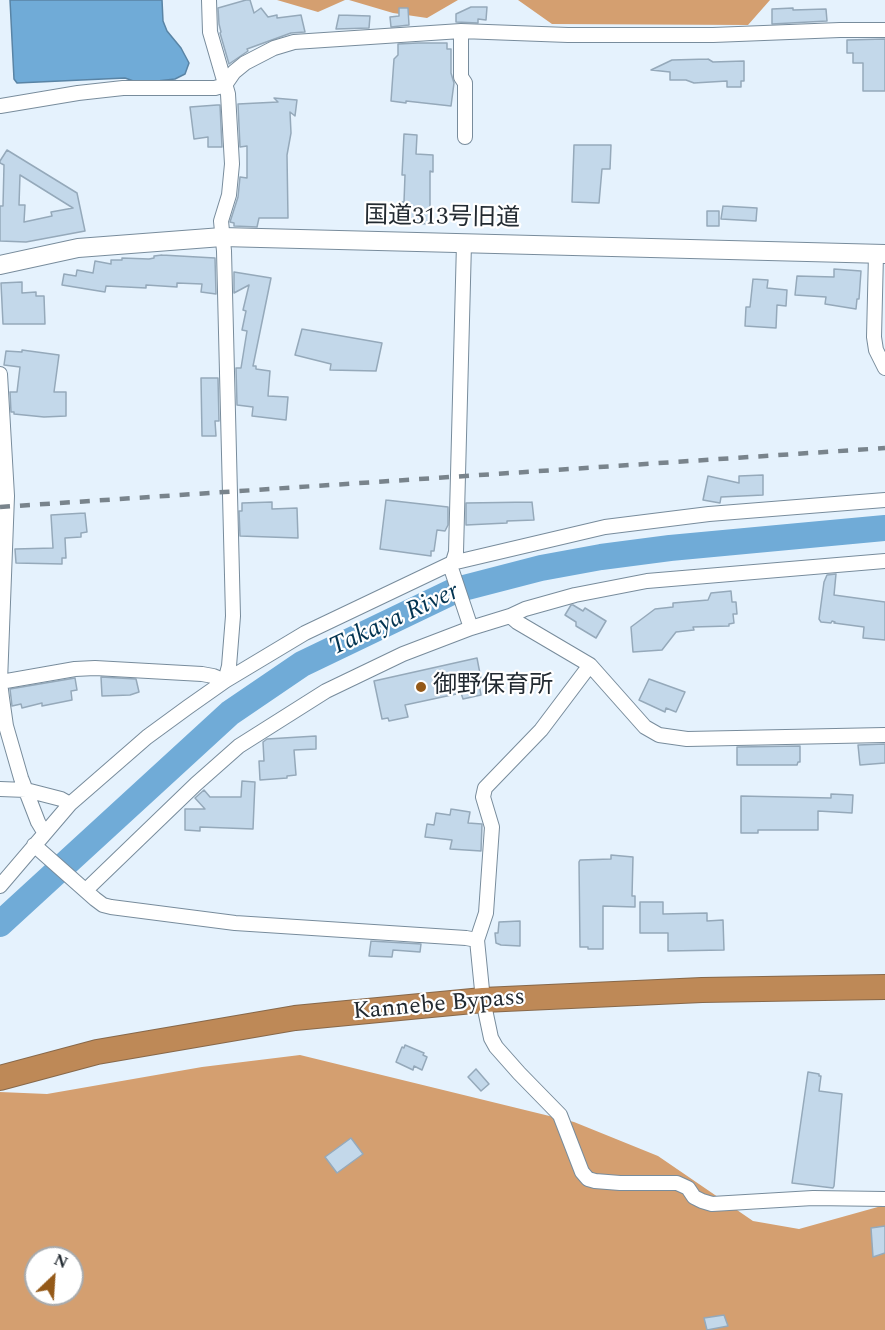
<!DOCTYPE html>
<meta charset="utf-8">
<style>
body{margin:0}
#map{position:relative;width:885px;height:1330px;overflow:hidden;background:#e5f2fd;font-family:Spectral,serif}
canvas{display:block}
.north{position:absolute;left:24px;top:1246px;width:60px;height:60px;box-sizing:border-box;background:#fff;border:2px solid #a7aaad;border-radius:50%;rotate:25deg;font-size:16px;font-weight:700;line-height:24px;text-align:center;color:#222a31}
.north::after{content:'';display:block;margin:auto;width:21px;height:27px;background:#945918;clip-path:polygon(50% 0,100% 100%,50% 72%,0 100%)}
</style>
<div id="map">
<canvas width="885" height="1330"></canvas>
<div class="north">N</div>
</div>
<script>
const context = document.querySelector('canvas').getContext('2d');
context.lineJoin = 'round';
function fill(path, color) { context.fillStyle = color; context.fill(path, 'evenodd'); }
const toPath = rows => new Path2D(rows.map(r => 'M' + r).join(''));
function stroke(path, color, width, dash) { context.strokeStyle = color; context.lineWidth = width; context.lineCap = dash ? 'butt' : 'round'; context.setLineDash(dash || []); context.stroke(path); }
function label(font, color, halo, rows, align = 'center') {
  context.font = font + ' Spectral,"Noto Sans JP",serif'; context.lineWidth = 4.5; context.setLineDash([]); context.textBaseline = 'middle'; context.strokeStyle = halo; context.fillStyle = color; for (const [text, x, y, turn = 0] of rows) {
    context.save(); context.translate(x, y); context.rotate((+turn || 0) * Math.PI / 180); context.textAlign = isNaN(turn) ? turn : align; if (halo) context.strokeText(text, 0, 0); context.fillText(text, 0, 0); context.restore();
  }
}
fill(toPath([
 [277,0,345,0,318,12],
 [349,0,458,0,427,18,393,13],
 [518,0,770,0,748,25,552,24],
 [300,1055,574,1122,658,1156,753,1221,799,1229,885,1205,885,1330,0,1330,0,1092,47,1094,202,1067],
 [36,1258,72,1258,72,1294,36,1294]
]), '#d49f70');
const water = toPath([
 [10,0,162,0,163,21,167,31,181,48,189,63,185,74,175,79,139,83,125,78,17,83,14,79,10,0]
]);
fill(water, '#70abd7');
stroke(water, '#5984a5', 1.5);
stroke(toPath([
 [0,924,230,713,302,664,456,590,541,568,601,557,670,548,885,528]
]), '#70abd7', 26);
const building = toPath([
 [246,0,250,0,254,13,261,8,268,17,277,15,277,18,301,15,305,32,291,33,247,49,248,51,229,64,220,33,221,32,219,24,218,8,246,0],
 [471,7,487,7,486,20,478,19,478,23,456,22,456,14,471,7],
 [399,8,408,8,409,25,391,27,390,17,399,16,399,8],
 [793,8,793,10,826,9,827,21,772,24,772,9,793,8],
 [339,15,370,16,369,28,336,29,339,15],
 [885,39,885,91,863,91,863,63,853,63,853,53,847,53,847,40,885,39],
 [418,43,447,43,447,49,451,49,451,73,454,83,451,106,406,101,406,103,391,101,394,59,398,55,398,44,418,43],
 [708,59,713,62,744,61,744,81,741,81,741,87,727,87,727,81,694,83,686,80,670,80,670,72,651,70,672,60,708,59],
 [274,98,297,100,295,116,290,112,291,133,287,155,288,218,259,218,257,227,234,226,234,223,230,222,238,197,240,177,247,178,247,146,240,147,238,104,278,102,274,98],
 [217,105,220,105,222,147,208,147,208,137,194,139,190,107,217,105],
 [404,134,417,135,416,154,433,155,433,172,430,171,430,224,401,223,401,202,404,202,405,175,402,175,404,134],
 [574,145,611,145,610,169,602,169,599,203,572,202,574,145],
 [7,150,77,193,85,231,26,242,0,241,0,206,3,206,4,165,0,163,0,161,7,150],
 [20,175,73,208,51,212,52,216,24,222,25,205,19,205,20,175],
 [723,206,757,208,756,221,721,219,723,206],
 [707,211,719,211,719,226,707,226,707,211],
 [162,255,215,258,216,294,201,292,202,284,177,283,177,287,146,285,146,288,106,286,105,292,62,285,64,274,76,276,77,270,93,273,95,261,111,264,111,260,122,260,122,258,149,259,154,258,154,256,162,255],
 [834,269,861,271,859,299,857,299,856,309,825,304,826,297,795,295,797,276,834,277,834,269],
 [234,272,271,278,253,366,256,366,256,369,270,371,268,396,288,397,286,420,252,416,253,407,237,405,236,368,241,368,247,331,242,330,246,311,243,310,249,285,234,293,234,272],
 [753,279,768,280,767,288,787,290,786,306,777,305,776,328,745,326,746,307,750,307,753,279],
 [22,282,22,293,36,292,36,296,44,296,45,324,3,324,1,283,22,282],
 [302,329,382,343,376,371,330,370,331,364,295,355,302,329],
 [22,350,59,355,54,392,66,392,66,416,44,417,14,414,14,412,11,412,10,392,17,392,20,367,4,365,6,351,22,352,22,350],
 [201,378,218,378,219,421,215,421,216,436,202,436,201,378],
 [763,475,763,495,721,497,720,503,703,500,708,476,739,483,739,476,763,475],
 [386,500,448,507,448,525,445,531,437,530,434,551,431,551,431,556,380,549,386,500],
 [272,502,272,509,297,508,298,538,240,536,239,511,242,511,242,503,272,502],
 [532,502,534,520,507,521,507,523,466,525,466,503,532,502],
 [85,513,87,532,81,533,81,537,65,538,66,558,62,558,62,564,16,563,15,549,53,548,51,515,85,513],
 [836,574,834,595,885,602,885,640,863,638,864,627,834,623,835,622,832,621,831,623,821,622,819,619,824,582,827,575,836,574],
 [731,591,732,602,736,602,737,614,733,614,734,623,729,624,729,626,693,627,694,630,676,632,662,650,633,652,631,627,655,609,673,607,673,603,708,600,711,593,731,591],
 [571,605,573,605,583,611,585,608,606,621,596,638,576,626,576,622,565,615,571,605],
 [477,658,481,679,478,679,481,695,463,699,461,693,405,705,408,717,389,721,388,718,382,719,374,681,477,658],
 [101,677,136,679,139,692,130,695,102,696,101,677],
 [75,678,77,690,71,691,72,700,42,706,42,703,22,708,21,704,12,706,10,689,75,678],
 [649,679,685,692,676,712,666,708,665,712,639,700,649,679],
 [316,736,316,749,294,750,296,775,287,776,287,778,260,780,259,761,264,761,263,742,267,739,316,736],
 [885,744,885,763,860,765,858,745,885,744],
 [800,746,800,762,798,762,797,765,737,765,737,747,800,746],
 [242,781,255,782,253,829,200,827,200,831,185,830,185,809,205,809,195,798,204,790,210,797,241,797,242,781],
 [831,794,853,795,852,813,818,811,818,830,758,830,758,833,741,833,741,796,831,798,831,794],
 [451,809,470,812,468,823,482,824,481,851,450,849,452,840,425,837,427,824,434,825,436,813,450,815,451,809],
 [611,855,633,857,632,896,635,896,635,907,603,906,603,949,588,949,588,947,580,947,579,862,580,860,611,859,611,855],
 [640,902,663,902,663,914,707,913,707,921,723,920,724,950,668,951,668,933,640,933,640,902],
 [520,921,520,946,501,945,496,943,495,933,498,933,499,922,520,921],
 [371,941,421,944,420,952,393,950,392,957,369,956,371,941],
 [405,1045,424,1053,423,1055,427,1057,422,1070,414,1066,413,1070,396,1062,402,1047,404,1048,405,1045],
 [476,1069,489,1084,481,1091,468,1077,476,1069],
 [808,1072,819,1074,819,1076,821,1076,819,1091,842,1094,834,1186,833,1188,792,1183,808,1072],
 [351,1138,363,1154,337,1173,325,1157,351,1138],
 [885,1226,885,1253,873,1257,871,1228,885,1226],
 [724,1315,728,1326,707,1330,704,1318,724,1315]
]);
fill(building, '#c3d8ea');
stroke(building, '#95a9ba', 1.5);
const street = toPath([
 [209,0,210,32,228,94,232,164,229,195,221,221,224,251,233,616,229,666,225,681],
 [461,31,461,77,465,83,465,137],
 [0,106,78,93,123,88,215,88,225,85,234,72,245,63,274,48,294,42,461,31,568,35,713,35,840,30,885,30],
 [464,243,456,552,451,568,471,628,510,616,517,622,590,665,645,727,659,735,687,739,885,735],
 [876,254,874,337,876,350,885,368],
 [0,374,7,496,0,682,2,698,6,726,21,778,38,822,44,832],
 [510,616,525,609,575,595,647,581,885,561],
 [0,682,75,669,95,668,202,674,213,676,225,681],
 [0,789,26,790,61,799,70,804],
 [34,845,95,899,103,905,111,907,235,923,466,938,477,940,483,1000,491,1038,496,1047,519,1073,560,1115,582,1172,588,1179,595,1181,620,1183,677,1183,688,1188,694,1197,702,1201,712,1204,813,1198,885,1199],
 [0,886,70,804,147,737,188,707,225,681,305,633,452,563,605,527,709,514,885,500],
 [86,890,196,784,239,746,326,691,403,654,471,628],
 [477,940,486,913,492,827,483,797,485,788,541,730,590,665]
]);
const secondary = toPath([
 [0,265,78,248,222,237,885,254]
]);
const highway = toPath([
 [0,1078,97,1052,295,1018,483,1000,702,990,885,987]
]);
stroke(street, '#788c9c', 16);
stroke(secondary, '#788c9c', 20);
stroke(highway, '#87684a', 26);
stroke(street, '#fff', 14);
stroke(secondary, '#fff', 18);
stroke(highway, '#be8957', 24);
stroke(toPath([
 [0,507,885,448]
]), '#79848c', 4.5, [10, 10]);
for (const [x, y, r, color] of [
 [421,687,6,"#945918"]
]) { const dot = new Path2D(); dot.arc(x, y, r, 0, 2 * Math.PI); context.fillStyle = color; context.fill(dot); stroke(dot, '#fff', 2); }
label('24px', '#222a31', '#fff', [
 ["国道313号旧道",442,219,1],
 ["Kannebe Bypass",439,1006,-5]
]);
label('24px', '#222a31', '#fff', [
 ["御野保育所",433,687]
], 'left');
label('italic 26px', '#033451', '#fff', [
 ["Takaya River",395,621,-25]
]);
</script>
